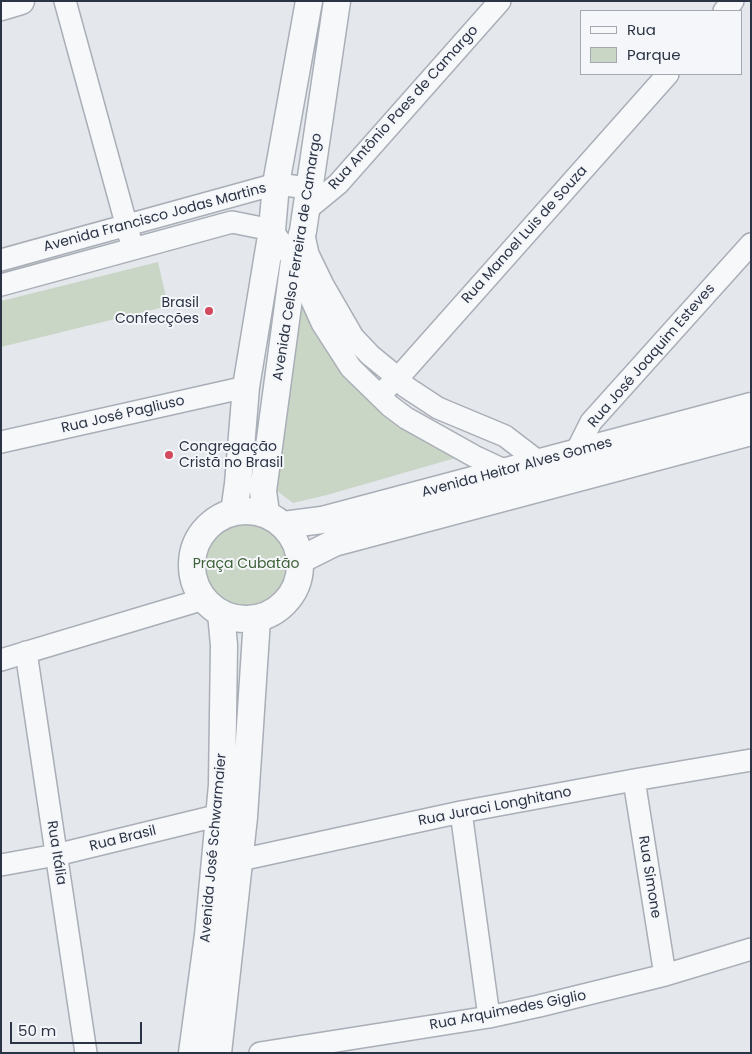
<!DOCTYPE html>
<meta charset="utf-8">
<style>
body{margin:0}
#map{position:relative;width:752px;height:1054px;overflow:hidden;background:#e4e7ec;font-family:Poppins,sans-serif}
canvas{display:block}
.frame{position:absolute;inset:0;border:2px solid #2b3445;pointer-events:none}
.legend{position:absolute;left:580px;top:10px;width:162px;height:65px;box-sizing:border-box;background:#f4f6f9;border:1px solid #a4a8b1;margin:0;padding:6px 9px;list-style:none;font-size:15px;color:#2b3445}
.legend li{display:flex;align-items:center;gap:10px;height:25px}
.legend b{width:25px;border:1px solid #a4a8b1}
.scale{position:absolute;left:10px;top:1022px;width:132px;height:22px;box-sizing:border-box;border:2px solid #2b3445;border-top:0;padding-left:6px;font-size:15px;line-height:18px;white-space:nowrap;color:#2b3445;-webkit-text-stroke:4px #f4f6f9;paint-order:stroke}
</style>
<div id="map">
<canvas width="752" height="1054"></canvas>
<div class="frame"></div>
<ul class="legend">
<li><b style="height:6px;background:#f7f8fa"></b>Rua</li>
<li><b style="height:14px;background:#c9d6c5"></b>Parque</li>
</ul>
<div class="scale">50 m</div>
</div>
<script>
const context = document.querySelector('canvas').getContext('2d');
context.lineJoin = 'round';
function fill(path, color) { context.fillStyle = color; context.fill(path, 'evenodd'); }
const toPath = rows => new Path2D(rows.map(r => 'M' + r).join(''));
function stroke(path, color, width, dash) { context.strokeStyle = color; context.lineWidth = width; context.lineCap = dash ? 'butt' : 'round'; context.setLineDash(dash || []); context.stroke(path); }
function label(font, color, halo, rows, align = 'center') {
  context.font = font + ' Poppins,sans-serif'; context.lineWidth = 4; context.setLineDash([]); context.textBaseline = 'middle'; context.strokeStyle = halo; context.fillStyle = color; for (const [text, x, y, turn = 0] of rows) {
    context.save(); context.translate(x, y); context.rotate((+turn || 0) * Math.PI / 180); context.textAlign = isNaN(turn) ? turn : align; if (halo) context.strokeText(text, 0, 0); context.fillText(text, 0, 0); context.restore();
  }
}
fill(toPath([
 [158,262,168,306,1,347,1,301],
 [299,297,329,346,459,457,327,495,293,503,269,485],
 '204 564a42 42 0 1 1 84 0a42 42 0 1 1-84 0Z'
]), '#c9d6c5');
const minor = toPath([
 [65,1,130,238],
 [724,11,733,1],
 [304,212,338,184,500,1],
 [303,231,308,254,323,285,353,337,370,355,398,378,406,387,438,408,505,436,539,462,544,474],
 [1,260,276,184,309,188],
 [1,285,232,222,272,230,294,261,322,323,351,368,390,406,406,418,474,456,506,471,509,478],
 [379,395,398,378,668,74],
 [1,442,246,387],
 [578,463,576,452,591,422,751,244],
 [26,652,86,1053],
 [1,660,204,599],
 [634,780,665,975],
 [461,812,489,1017],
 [240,860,461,812,634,780,751,760],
 [1,865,56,855,220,815,233,816],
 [260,1053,489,1017,539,1006,665,975,751,949]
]);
const tertiary = toPath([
 [1,7,21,1],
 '192 565a54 54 0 1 1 108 0a54 54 0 1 1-108 0Z',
 [234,512,238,484,246,387,272,230,276,184,309,1],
 [266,513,263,491,294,261,303,231,337,1],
 [283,525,322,520,751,406],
 [300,560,334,543,751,432],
 [192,1053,208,935,222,785,224,645,221,613],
 [218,1053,244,817,257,619]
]);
stroke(minor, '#a9aeb7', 24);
stroke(tertiary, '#a9aeb7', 29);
stroke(minor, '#f7f8fa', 21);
stroke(tertiary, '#f7f8fa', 26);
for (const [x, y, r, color] of [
 [209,311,5,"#d1495b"],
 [169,455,5,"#d1495b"]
]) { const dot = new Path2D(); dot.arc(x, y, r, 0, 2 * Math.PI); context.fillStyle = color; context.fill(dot); stroke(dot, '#f4f6f9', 2); }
label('14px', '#2b3445', '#f4f6f9', [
 ["Rua Antônio Paes de Camargo",404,108,-48],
 ["Avenida Francisco Jodas Martins",155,218,-15],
 ["Rua Manoel Luis de Souza",525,235,-48],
 ["Avenida Celso Ferreira de Camargo",298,257,-81],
 ["Rua José Joaquim Esteves",652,356,-49],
 ["Rua José Pagliuso",123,415,-13],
 ["Avenida Heitor Alves Gomes",517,468,-15],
 ["Rua Juraci Longhitano",495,807,-11],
 ["Rua Brasil",123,839,-14],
 ["Avenida José Schwarmaier",214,848,-85],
 ["Rua Itália",56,853,81],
 ["Rua Simone",649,877,81],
 ["Rua Arquimedes Giglio",508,1011,-11]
]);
label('14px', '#2b3445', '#f4f6f9', [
 ["Brasil",199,303],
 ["Confecções",199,319],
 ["Congregação",179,447,"left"],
 ["Cristã no Brasil",179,463,"left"]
], 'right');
label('14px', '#3f6138', '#f4f6f9', [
 ["Praça Cubatão",246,564]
]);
</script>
